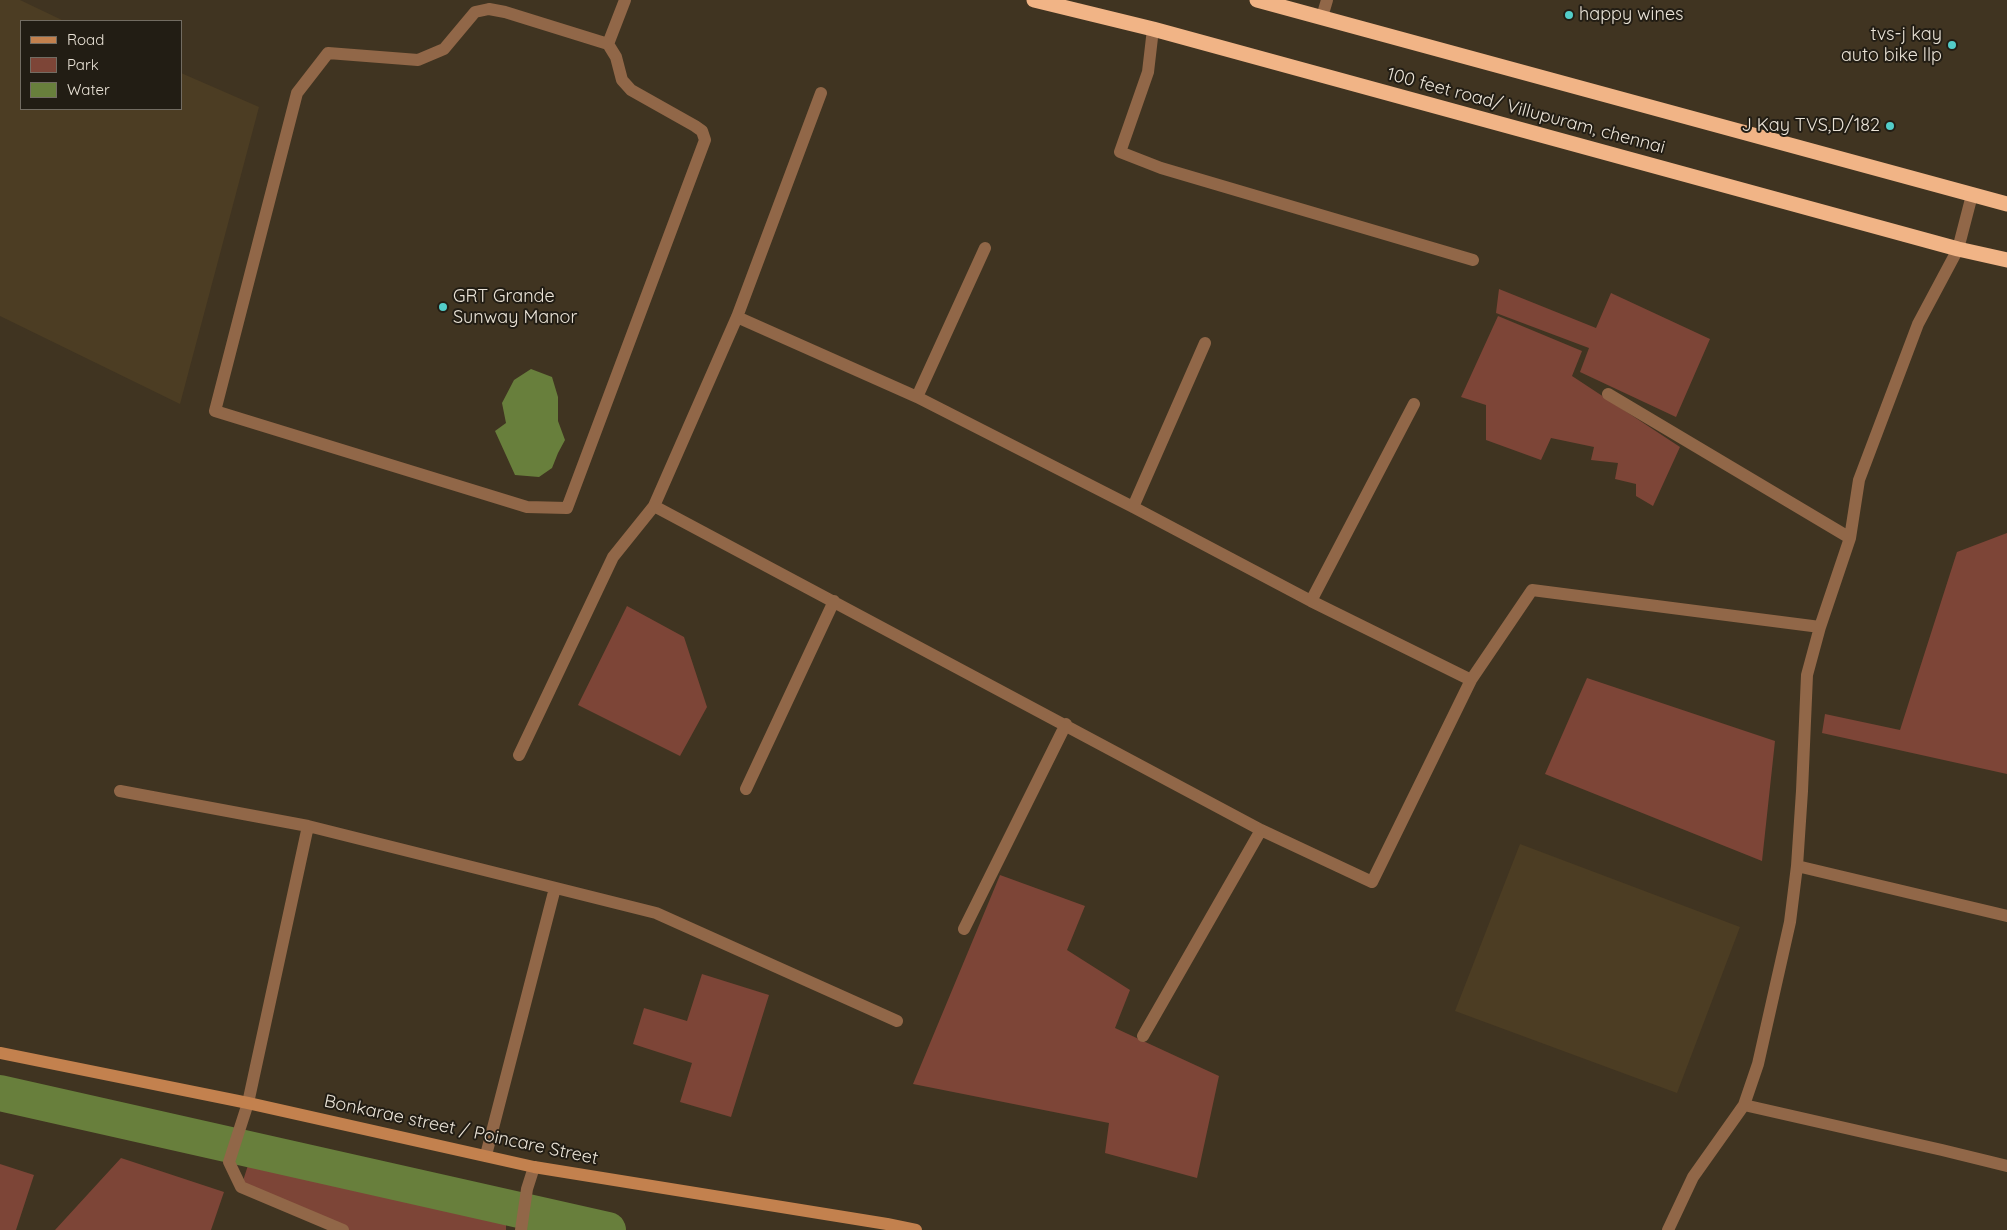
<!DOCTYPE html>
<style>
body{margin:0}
#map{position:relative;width:2007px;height:1230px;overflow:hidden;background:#403421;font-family:Quicksand,sans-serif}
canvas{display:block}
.legend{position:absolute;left:20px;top:20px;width:162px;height:90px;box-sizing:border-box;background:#221d14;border:1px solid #726c62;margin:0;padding:6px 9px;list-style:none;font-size:15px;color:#eae3d7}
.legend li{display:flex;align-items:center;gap:10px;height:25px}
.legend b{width:25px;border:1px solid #726c62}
</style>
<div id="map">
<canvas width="2007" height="1230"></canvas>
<ul class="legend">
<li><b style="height:6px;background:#c3814e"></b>Road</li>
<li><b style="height:14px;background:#7d4537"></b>Park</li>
<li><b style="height:14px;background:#687f3c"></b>Water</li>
</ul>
</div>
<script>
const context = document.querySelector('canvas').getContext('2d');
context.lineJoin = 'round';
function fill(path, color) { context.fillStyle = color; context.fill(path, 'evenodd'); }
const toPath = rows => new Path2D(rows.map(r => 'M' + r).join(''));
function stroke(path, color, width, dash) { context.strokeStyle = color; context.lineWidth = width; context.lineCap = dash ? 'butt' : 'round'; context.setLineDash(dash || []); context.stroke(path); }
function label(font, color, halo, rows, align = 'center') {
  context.font = font + ' Quicksand,sans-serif'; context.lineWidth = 4; context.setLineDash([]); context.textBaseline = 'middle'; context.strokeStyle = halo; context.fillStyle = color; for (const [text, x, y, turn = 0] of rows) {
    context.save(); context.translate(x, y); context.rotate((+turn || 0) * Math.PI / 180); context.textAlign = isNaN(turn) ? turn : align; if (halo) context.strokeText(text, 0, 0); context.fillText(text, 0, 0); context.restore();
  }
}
fill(toPath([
 [0,0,20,0,64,21,21,21,21,109,181,109,181,73,259,107,180,404,0,316],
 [1520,844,1740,927,1677,1093,1455,1011]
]), '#4c3d23');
fill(toPath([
 [1499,289,1596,328,1611,293,1710,339,1676,417,1580,372,1589,348,1496,313],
 [1498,316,1582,351,1572,376,1680,447,1653,506,1636,496,1636,484,1615,479,1618,463,1591,460,1594,447,1551,438,1541,460,1486,440,1486,405,1461,397],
 [2007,533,2007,774,1822,733,1825,714,1900,730,1957,552],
 [627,606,684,637,707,707,680,756,578,705],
 [1587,678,1775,741,1762,861,1545,774],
 [1000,875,1085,906,1067,950,1130,990,1115,1028,1219,1076,1197,1178,1105,1153,1109,1123,913,1084],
 [702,974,769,995,731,1117,680,1102,692,1063,633,1044,644,1008,687,1021],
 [121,1158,224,1192,211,1230,55,1230],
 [250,1159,506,1215,506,1230,343,1230,241,1187],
 [0,1164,34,1175,16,1230,0,1230]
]), '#7d4537');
fill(toPath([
 [531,369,552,377,558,397,558,421,565,440,558,453,552,468,539,477,515,475,495,431,506,423,502,403,514,380]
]), '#687f3c');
stroke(toPath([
 [0,1093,608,1230]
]), '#687f3c', 36);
stroke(toPath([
 [489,9,505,12,608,44,616,57,622,80,631,90,695,126,702,131,705,140,567,508,527,507,215,411,297,93,328,53,418,60,444,49,475,12,489,9],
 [608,44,625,0],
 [248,1103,229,1162,241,1187,343,1230],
 [521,1230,527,1189,534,1167]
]), '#916748', 12);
stroke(toPath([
 [1322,17,1327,0],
 [1153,29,1148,72,1120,152,1161,168,1473,260],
 [737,317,917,397,1133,507,1311,601,1471,680],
 [1608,394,1850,538],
 [917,397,985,248],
 [654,506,1261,830,1372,882,1471,680,1532,590,1820,627],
 [1133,507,1205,343],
 [1311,601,1414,404],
 [519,755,613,557,654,506,737,317,821,93],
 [746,789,834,601],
 [120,791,308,826,656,913,897,1021],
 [1797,866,2007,916],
 [964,929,1066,724],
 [1143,1036,1261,830],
 [248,1103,308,826],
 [1744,1105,1942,1150,2007,1166],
 [486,1155,555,888],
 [1668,1230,1693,1177,1744,1105,1758,1064,1790,922,1797,866,1802,791,1807,675,1820,627,1850,538,1859,480,1918,324,1958,249,1972,195]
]), '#916748', 12);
stroke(toPath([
 [0,1053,248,1103,534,1167,887,1224,916,1230]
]), '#c3814e', 12);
stroke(toPath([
 [1034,0,1153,29,1958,249,2007,260],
 [1257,0,2007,204]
]), '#f1b486', 15);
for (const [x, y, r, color] of [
 [1569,15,5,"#53cdc9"],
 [1952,45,5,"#53cdc9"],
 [1890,126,5,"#53cdc9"],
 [443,307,5,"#53cdc9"]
]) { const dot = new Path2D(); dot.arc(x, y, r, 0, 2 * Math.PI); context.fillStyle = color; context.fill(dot); stroke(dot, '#221d14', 2); }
label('18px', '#eae3d7', '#221d14', [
 ["happy wines",1579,15],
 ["tvs-j kay",1942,35,"right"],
 ["auto bike llp",1942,56,"right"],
 ["J Kay TVS,D/182",1880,126,"right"],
 ["GRT Grande",453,297],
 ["Sunway Manor",453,318]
], 'left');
label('18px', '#eae3d7', '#221d14', [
 ["100 feet road/ Villupuram, chennai",1526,111,15],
 ["Bonkarae street / Poincare Street",461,1130,12]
]);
</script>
